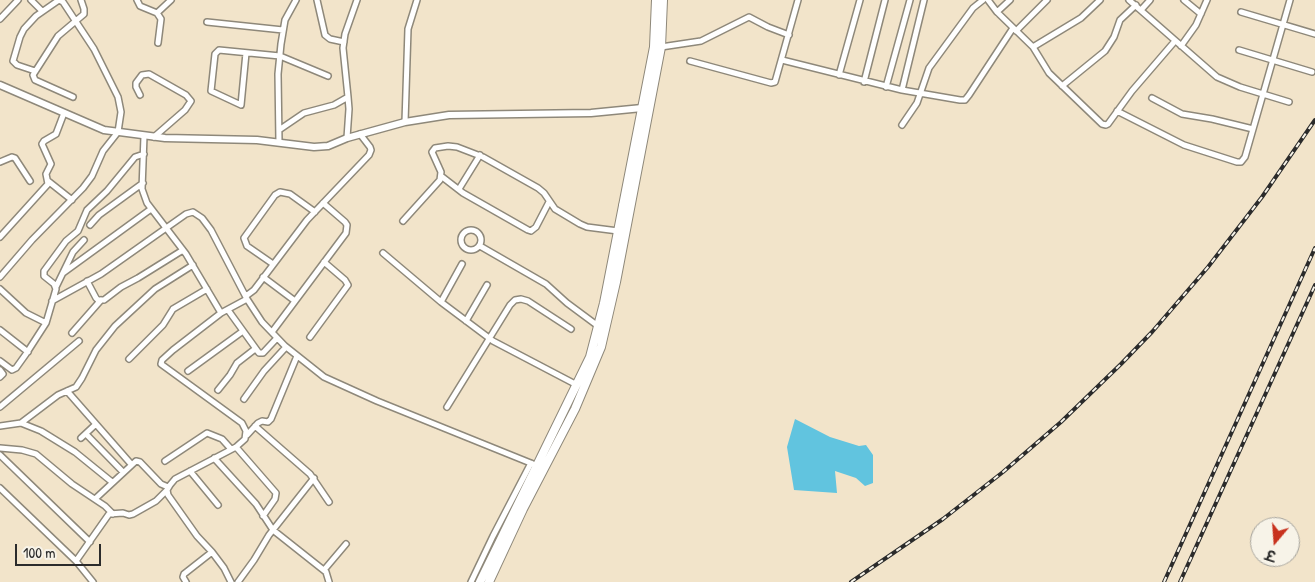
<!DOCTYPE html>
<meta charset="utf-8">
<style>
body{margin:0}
#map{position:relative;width:1315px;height:582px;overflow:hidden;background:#f2e4ca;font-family:"Patrick Hand","Playpen Sans Deva",sans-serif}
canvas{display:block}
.north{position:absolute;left:1250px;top:517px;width:50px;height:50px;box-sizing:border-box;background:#f7f3e8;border:1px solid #a5a39c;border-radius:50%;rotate:198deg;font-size:14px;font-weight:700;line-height:20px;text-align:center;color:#2b2b2b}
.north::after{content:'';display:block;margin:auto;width:18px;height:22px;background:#c8321e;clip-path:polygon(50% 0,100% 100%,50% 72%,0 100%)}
.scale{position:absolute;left:15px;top:544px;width:86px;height:22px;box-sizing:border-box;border:2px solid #2b2b2b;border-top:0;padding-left:6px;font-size:15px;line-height:18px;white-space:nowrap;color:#2b2b2b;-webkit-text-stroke:4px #f7f3e8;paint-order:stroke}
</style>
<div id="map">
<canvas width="1315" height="582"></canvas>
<div class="north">उ</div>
<div class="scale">100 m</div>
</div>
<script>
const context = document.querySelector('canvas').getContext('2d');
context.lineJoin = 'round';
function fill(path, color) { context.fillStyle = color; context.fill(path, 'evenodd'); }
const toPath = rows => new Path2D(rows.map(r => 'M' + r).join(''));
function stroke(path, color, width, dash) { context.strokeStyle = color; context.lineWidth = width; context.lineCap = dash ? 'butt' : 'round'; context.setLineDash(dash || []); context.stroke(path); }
fill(toPath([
 [795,419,830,437,859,446,866,445,873,455,873,483,865,486,856,478,835,471,837,493,794,490,787,447]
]), '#61c4df');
const minor = toPath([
 [31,0,42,11],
 [137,0,140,6,157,13,161,19,158,43],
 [317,0,325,35,330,39,344,42],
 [988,0,997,12,1033,47,1049,73,1102,124,1106,125,1108,124,1132,91,1175,41],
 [1129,0,1217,77,1240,87,1289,102],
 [1184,0,1201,14],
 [1141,10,1150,0],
 [997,12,1010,0],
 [1241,12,1315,34],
 [157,13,171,0],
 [0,19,18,0],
 [207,22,283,30],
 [1016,31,1047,0],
 [1181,46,1196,25,1207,0],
 [661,47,701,41,749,17,768,27,789,35],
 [1033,47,1081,18,1100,0],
 [1239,50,1312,72],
 [246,53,241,105,211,91,215,54,219,50,280,56,328,76],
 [782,60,902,90,960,100,965,100,969,95,1013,28],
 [690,61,771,83,775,82,798,0],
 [839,75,860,0],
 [864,82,885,0],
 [1062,86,1105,51,1114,37,1120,20,1136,5],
 [886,87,910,0],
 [902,90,924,0],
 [140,95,136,87,136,83,142,75,149,74,186,95,191,101,185,110,154,137],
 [73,97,35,80,33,75,58,36,84,14,84,9,81,0],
 [348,97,343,48,345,34,357,0],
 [1152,98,1182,114,1212,119,1253,129],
 [1117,111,1184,145,1237,162,1241,162,1245,157,1290,0],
 [405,122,408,29,417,0],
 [902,125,917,103,929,68,973,8,983,0],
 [279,130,304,113,334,105,348,97,349,109,347,138],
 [144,136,142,189,147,203,186,254,221,313,247,299,262,322,285,346,324,377,377,401,538,466],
 [279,142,278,74,281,44,285,20,296,0],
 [0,162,12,157,15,158,30,181],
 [441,176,463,193,528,230,531,231,536,227,549,202],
 [48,181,72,200],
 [459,189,480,155],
 [403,221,440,180,441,172,432,152,435,148,448,146,457,147,483,157,538,188,544,193,555,209,580,224,587,227,618,231],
 [90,225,99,215,143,183],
 '461 240a10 10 0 1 1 20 0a10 10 0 1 1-20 0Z',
 [0,237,48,184,46,174,51,164,42,144,44,141,56,134,64,113],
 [480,246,546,284,567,303,598,326],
 [383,253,441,302,493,341,577,385],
 [273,264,247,246,244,238,275,195,280,192,290,194,315,212],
 [63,273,151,209],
 [0,277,32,240,83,188,92,176,103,151,118,132,121,112,118,97,94,49,63,2,59,0,36,16,24,29,20,37,13,61,17,65,35,71],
 [263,277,295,301],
 [87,281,96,298,98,300,104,300,121,287,138,278,183,250],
 [56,287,73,252,84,240],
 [0,289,26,313,46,323],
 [246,296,254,290,307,220,369,155,371,150,370,147,360,134],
 [52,301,101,274,186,214,193,212,202,218,211,230,247,299],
 [441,302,462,264],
 [228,310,259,353,263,353,277,338],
 [221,313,173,350,162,360,161,364,242,423,246,431,245,439,236,447,175,479,170,485,167,490,168,495,197,536,212,552,224,568,231,582],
 [466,321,487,285],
 [0,330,28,352],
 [272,332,346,233,347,225,345,222,323,203],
 [72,333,101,300],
 [310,337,348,285,345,280,324,262],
 [129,359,163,325,173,309,207,289],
 [0,361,12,370,16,368,26,354,46,323,56,289,54,284,44,276,44,271,66,241,78,231,87,210,107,191,135,157,144,154],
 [0,370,3,374,0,377],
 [188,371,243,331],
 [218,390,230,375,237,363,255,349],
 [67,391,131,464],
 [244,399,264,371,286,347],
 [0,407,79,341],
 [447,407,510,305,515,300,521,299,528,301,571,329],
 [21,423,41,431,75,452,112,482],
 [0,426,21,423,58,395,76,387,82,378,96,350,115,326,155,289,193,265],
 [255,426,310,474,329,502],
 [86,434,123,472],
 [247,435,258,423,262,421,268,422,271,419,297,356],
 [81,438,96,424],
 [236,447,276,493,275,499,263,516],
 [0,448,22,450,36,454,72,484,105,506,113,514],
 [0,455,90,542],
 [214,458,256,504,273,530,326,572,329,582],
 [165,461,207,433,222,439,231,449],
 [190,471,218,505],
 [0,488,76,561,93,582],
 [95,499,136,461,140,462,161,484,168,487],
 [76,561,109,514,123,513,129,515,133,514,156,501,167,490],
 [324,570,346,544],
 [186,582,183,577,184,574,212,552],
 [238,582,254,560,269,535,314,478],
 [471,582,493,536,531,463]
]);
const tertiary = toPath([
 [0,85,104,130,165,138,257,140,314,147,328,146,347,138,405,122,449,115,591,113,642,108]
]);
const primary = toPath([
 [480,582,590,357,604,303,654,47,656,0],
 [489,582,523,509,575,409,601,347,616,282,661,47,663,0]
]);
const trunk = toPath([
 [623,206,630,206]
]);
stroke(minor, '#8e887a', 8);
stroke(tertiary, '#8e887a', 9);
stroke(primary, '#8e887a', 10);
stroke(trunk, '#8e887a', 10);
stroke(minor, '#fff', 5);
stroke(tertiary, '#fff', 6);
stroke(primary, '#fff', 8);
stroke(trunk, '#fff', 8);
const rail = toPath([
 [851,582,943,519,1003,472,1061,422,1121,364,1152,332,1208,267,1262,197,1315,120],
 [1164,582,1315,248],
 [1180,582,1315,285]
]);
stroke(rail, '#2b2b2b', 4);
stroke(rail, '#f7f3e8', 2, [5.5]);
</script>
